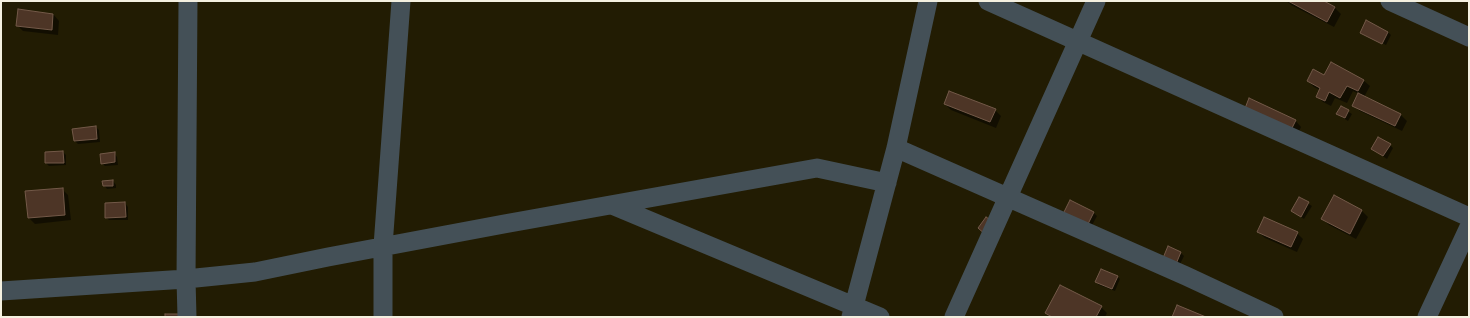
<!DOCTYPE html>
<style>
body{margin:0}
#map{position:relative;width:1470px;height:318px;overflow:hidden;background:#221c03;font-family:Figtree,sans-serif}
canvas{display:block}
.frame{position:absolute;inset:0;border:2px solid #f4f0e0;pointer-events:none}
</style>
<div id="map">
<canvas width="1470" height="318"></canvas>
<div class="frame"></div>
</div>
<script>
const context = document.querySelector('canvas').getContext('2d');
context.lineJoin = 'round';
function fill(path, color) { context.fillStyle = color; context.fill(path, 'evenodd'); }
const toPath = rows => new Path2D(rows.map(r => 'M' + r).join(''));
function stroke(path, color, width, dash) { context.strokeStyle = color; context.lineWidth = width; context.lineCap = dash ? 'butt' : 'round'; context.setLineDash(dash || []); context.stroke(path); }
fill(toPath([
 [1287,1,1321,1,1335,8,1341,14,1334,27,1291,5],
 [53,14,59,21,58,35,23,31,17,25],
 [1388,32,1391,35,1386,45,1363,33],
 [1324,76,1363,80,1370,86,1364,97,1401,115,1407,121,1402,131,1360,111,1354,105,1359,94,1353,91,1347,103,1335,98,1331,106,1323,102,1317,96,1320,90,1314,87,1308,81],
 [1250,100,1295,120,1301,127,1296,138],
 [945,104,995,110,1001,116,996,128,951,110],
 [1341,107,1352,114,1348,121,1337,114],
 [96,127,99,130,100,142,78,144,75,141,73,129],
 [1390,145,1393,148,1387,159,1372,149],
 [63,152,66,155,66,165,49,166,46,163],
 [114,153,117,157,118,165,105,166,102,163],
 [113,181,116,185,116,188,107,189,104,185],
 [62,189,68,195,71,220,35,224,29,218,26,192],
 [1335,197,1362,211,1368,217,1356,239,1329,225,1323,219],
 [1299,198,1312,206,1304,219,1292,211],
 [125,203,128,207,128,220,109,220,106,217],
 [1094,213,1097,216,1090,229,1067,217],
 [1258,232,1297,233,1303,239,1297,252,1265,238],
 [1180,252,1184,256,1179,266,1164,258],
 [1117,276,1120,279,1115,291,1099,285,1096,282],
 [1101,307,1107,313,1105,317,1050,317,1046,313]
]), '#0007');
const building = toPath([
 [1288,1,1324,1,1335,7,1327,22,1288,1],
 [18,9,53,14,52,30,16,26,18,9],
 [1366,20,1388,32,1382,44,1360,33,1366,20],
 [1331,62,1364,80,1358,91,1347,86,1340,98,1329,92,1325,101,1316,97,1320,88,1307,81,1313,69,1324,75,1331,62],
 [949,91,996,109,990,122,944,104,949,91],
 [1358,93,1401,114,1395,126,1352,106,1358,93],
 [1249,98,1296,120,1290,132,1244,111,1249,98],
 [1341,106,1349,110,1345,118,1336,114,1341,106],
 [96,126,97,139,74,141,72,129,96,126],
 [1378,137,1391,144,1383,156,1371,149,1378,137],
 [63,151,64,163,45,163,45,152,63,151],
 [115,152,115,162,101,164,100,154,115,152],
 [113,180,113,186,103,186,102,181,113,180],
 [63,188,65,215,28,218,25,191,63,188],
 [1334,195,1362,210,1350,234,1321,219,1334,195],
 [1299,197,1309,202,1301,217,1291,211,1299,197],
 [1070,200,1094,212,1087,226,1063,214,1070,200],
 [125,202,126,217,105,218,105,203,125,202],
 [986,217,995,223,986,235,978,228,986,217],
 [1264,217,1298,232,1291,247,1257,232,1264,217],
 [1168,246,1181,252,1176,264,1163,258,1168,246],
 [1101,269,1118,276,1112,289,1095,282,1101,269],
 [1060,285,1102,306,1096,317,1052,317,1045,313,1060,285],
 [1177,305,1206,317,1172,317,1177,305],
 [165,314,179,314,179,317,165,317,165,314]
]);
fill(building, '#4d3526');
stroke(building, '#735948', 1);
stroke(toPath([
 [988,1,1469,217],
 [1390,1,1469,37],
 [896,148,1186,276,1274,317],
 [612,205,880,317],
 [1,291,186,279,255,272,328,257,504,224,817,168,887,183],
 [187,317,186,279,188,1],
 [383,317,383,246,401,1],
 [851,317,896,148,928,1],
 [954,317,1096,1],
 [1427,317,1469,227]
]), '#445057', 19);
</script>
